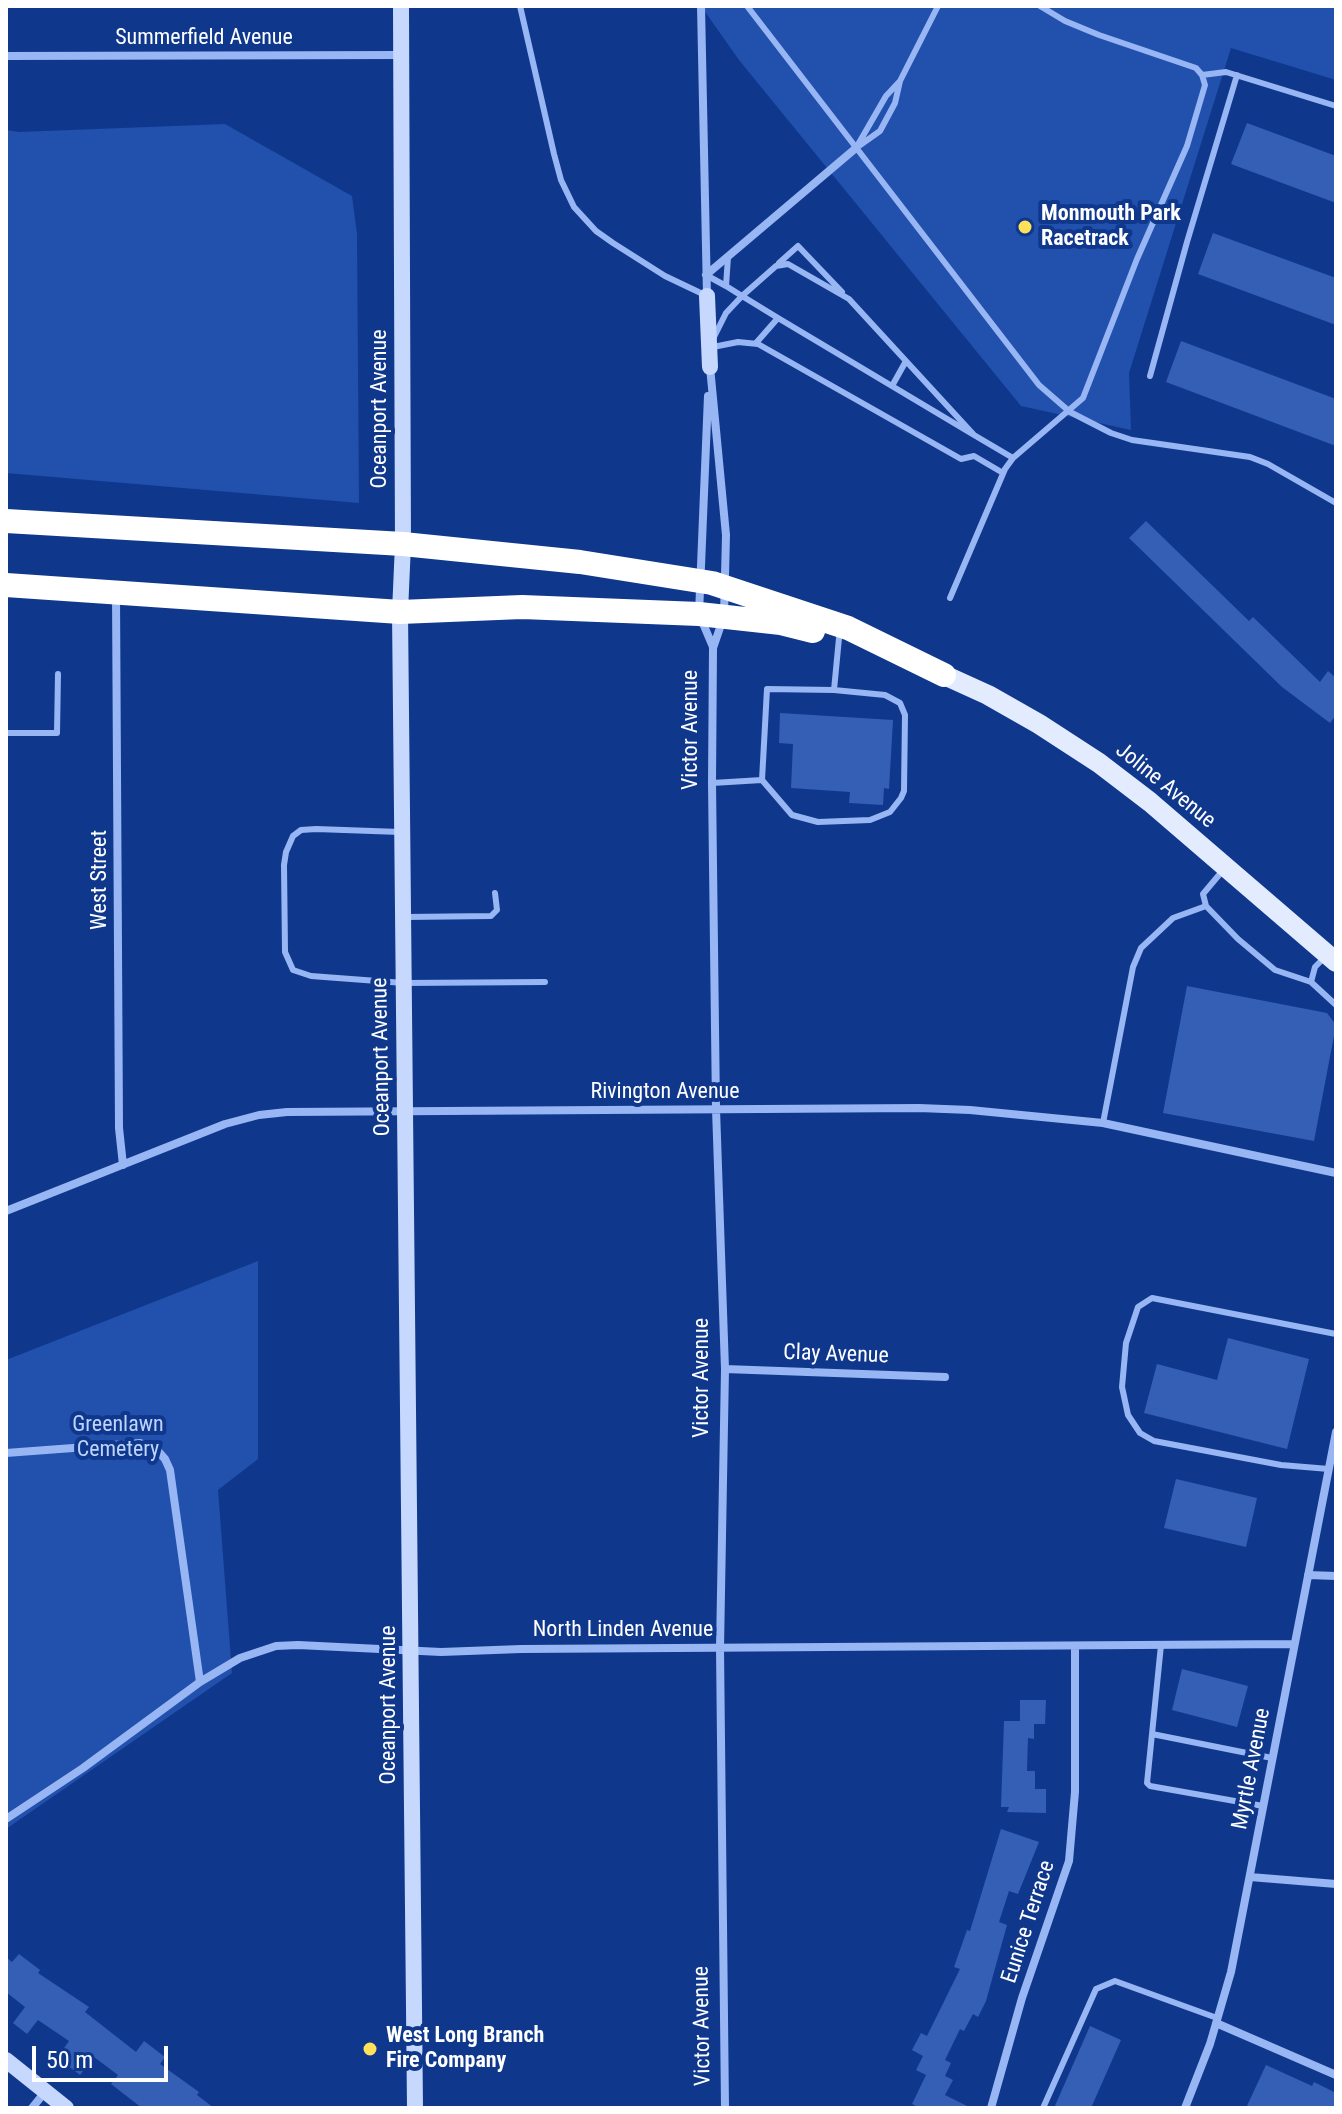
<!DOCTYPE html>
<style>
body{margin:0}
#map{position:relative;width:1342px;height:2114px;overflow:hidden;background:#0f388d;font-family:"Roboto Condensed",sans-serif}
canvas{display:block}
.frame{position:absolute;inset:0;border:8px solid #fff;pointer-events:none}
.scale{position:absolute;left:32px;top:2046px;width:136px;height:36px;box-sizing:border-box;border:4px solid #fff;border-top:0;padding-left:10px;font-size:24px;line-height:28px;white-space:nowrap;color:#fff;-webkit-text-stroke:6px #0f388d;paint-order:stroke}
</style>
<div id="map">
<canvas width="1342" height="2114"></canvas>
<div class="frame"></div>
<div class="scale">50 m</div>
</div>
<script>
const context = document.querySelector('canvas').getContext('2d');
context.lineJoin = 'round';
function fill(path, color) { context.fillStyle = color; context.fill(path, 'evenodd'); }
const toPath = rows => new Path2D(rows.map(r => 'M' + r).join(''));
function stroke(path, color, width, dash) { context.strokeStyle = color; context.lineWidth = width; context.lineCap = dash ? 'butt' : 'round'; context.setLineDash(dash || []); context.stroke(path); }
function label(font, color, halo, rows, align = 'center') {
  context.font = font + ' "Roboto Condensed",sans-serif'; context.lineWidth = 8; context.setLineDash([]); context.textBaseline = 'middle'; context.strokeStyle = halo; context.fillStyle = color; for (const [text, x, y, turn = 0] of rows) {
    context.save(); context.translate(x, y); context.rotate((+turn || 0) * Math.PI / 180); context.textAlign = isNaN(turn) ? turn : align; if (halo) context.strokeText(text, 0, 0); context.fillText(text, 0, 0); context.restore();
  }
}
fill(toPath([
 [701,6,1336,6,1336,80,1231,48,1129,373,1131,430,1021,406,739,60],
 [225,124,352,196,357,234,359,503,6,473,6,130,19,132],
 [258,1261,258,1459,218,1490,232,1673,6,1829,6,1360]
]), '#2150ad');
fill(toPath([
 [1247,123,1336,156,1336,203,1231,164],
 [1213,233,1336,278,1336,325,1198,274],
 [1181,341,1336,399,1336,446,1166,382],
 [1146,521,1249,621,1253,617,1320,682,1328,671,1336,678,1336,715,1330,723,1282,687,1129,538],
 [780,713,893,720,889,789,884,788,883,805,849,803,850,792,791,788,793,744,779,743],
 [1187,986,1327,1013,1336,1025,1314,1141,1163,1113],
 [1228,1338,1309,1359,1287,1449,1144,1413,1157,1364,1217,1380],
 [1176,1479,1257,1498,1246,1547,1164,1528],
 [1182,1669,1248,1686,1237,1727,1172,1710],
 [1020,1700,1046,1700,1045,1724,1034,1724,1034,1739,1028,1738,1027,1771,1035,1771,1035,1789,1046,1789,1046,1813,1007,1812,1009,1807,1001,1807,1004,1721,1020,1721],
 [1001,1829,1039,1842,1018,1894,1009,1891,999,1922,1007,1925,986,2001,978,2017,973,2014,964,2031,960,2029,945,2060,951,2063,945,2076,953,2080,945,2095,971,2108,920,2108,912,2104,926,2075,916,2070,923,2056,912,2050,921,2033,927,2036,960,1969,954,1967,967,1930,970,1931],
 [19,1954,40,1970,38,1973,89,2007,85,2012,136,2052,144,2041,165,2057,160,2064,199,2092,197,2095,214,2108,142,2108,111,2084,118,2075,94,2057,80,2075,67,2065,70,2061,60,2054,69,2041,38,2020,27,2034,13,2023,25,2007,6,1992,6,1957,12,1962],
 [1090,2026,1121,2040,1091,2108,1054,2108],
 [1266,2065,1312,2086,1314,2082,1336,2093,1336,2108,1246,2108]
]), '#345fb5');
stroke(toPath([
 [520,6,554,154,561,180,574,207,596,231,613,243,665,276,707,296],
 [747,6,1039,385,1070,412,1111,433,1132,440,1250,457,1268,464,1336,503],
 [1202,75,1226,72,1336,106],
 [900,81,895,103,880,131,856,148,886,96,900,81],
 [900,81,938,6],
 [779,263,798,246,842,292],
 [706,275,726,286,742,296,778,318,974,435,849,299,788,264,776,266,742,296,726,313,714,337],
 [726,286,728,257],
 [756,343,778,318],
 [713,347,738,342,758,344,961,459,974,456,1003,473],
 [1150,376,1187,242,1237,75],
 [892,386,906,361],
 [974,435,1013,458],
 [950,598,1005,469,1013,458,1083,398,1137,259,1187,146,1205,85,1202,75,1196,68,1099,35,1065,21,1040,6],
 [6,733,57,733,58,674],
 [762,780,792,815,818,822,870,820,890,812,901,798,904,791,905,715,900,703,885,695,834,690,839,638],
 [712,783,762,780,767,689,834,690],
 [400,832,316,829,301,830,293,836,286,852,284,865,285,952,293,970,311,976,404,983,545,982],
 [1224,869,1203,894,1206,906,1238,939,1275,970,1311,982],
 [406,917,491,916,497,910,495,893],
 [1325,957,1315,967,1311,982,1336,1005],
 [1103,1123,1133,967,1141,948,1173,918,1206,906],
 [1329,1469,1281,1465,1154,1441,1140,1433,1128,1415,1122,1387,1126,1343,1138,1307,1152,1298,1336,1334],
 [1161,1645,1152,1734,1272,1758],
 [1152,1734,1147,1783,1150,1786,1263,1806],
 [1043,2108,1096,1989,1115,1981,1217,2018]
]), '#97b6f3', 6);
stroke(toPath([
 [701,6,707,296],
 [6,56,401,55],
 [706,275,856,148],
 [710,367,726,535,724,616,713,648,712,783,716,1109,725,1369,720,1648,725,2108],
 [708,396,699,614,713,647],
 [116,594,119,1128,123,1165],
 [6,1211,225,1124,259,1115,287,1112,919,1108,970,1110,1103,1123,1336,1173],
 [725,1369,945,1377],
 [6,1453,140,1443,157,1450,165,1459,170,1470,200,1682],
 [1308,1575,1336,1576],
 [6,1819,83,1768,200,1682,240,1658,276,1646,298,1645,441,1652,521,1649,1293,1644],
 [1250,1877,1336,1884],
 [1216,2023,1336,2075],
 [32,2108,45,2092],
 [991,2108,1022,1998,1069,1861,1075,1792,1075,1647],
 [1185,2108,1210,2044,1231,1972,1336,1432]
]), '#97b6f3', 8);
stroke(toPath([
 [401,6,403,544,400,612,415,2108],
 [707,296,710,367],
 [6,2060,66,2108]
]), '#c6d8fd', 16);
stroke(toPath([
 [944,675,988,695,1039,724,1099,763,1150,802,1336,962]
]), '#e3ebff', 20);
stroke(toPath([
 [6,521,403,544,580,562,712,583,848,628,944,675],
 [6,585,400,612,522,607,699,614,781,623,813,631]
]), '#fff', 24);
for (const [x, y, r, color] of [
 [1025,227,8,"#ffe259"],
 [370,2049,8,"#ffe259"]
]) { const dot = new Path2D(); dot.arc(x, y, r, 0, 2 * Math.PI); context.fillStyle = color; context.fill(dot); stroke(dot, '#0f388d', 3); }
label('22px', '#fff', '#0f388d', [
 ["Summerfield Avenue",204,38],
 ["Oceanport Avenue",380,409,-90],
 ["Victor Avenue",691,730,-90],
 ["Joline Avenue",1165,786,39],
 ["West Street",100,880,-90],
 ["Oceanport Avenue",382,1057,-91],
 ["Rivington Avenue",665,1092],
 ["Clay Avenue",836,1355,2],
 ["Victor Avenue",702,1378,-90],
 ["North Linden Avenue",623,1630],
 ["Oceanport Avenue",389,1705,-90],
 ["Myrtle Avenue",1252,1769,-79],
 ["Eunice Terrace",1029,1922,-72],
 ["Victor Avenue",703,2026,-91]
]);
label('bold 22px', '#fff', '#0f388d', [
 ["Monmouth Park",1041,214],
 ["Racetrack",1041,239],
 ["West Long Branch",386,2036],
 ["Fire Company",386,2061]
], 'left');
label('22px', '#bed4fe', '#0f388d', [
 ["Greenlawn",118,1425],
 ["Cemetery",118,1450]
]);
</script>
